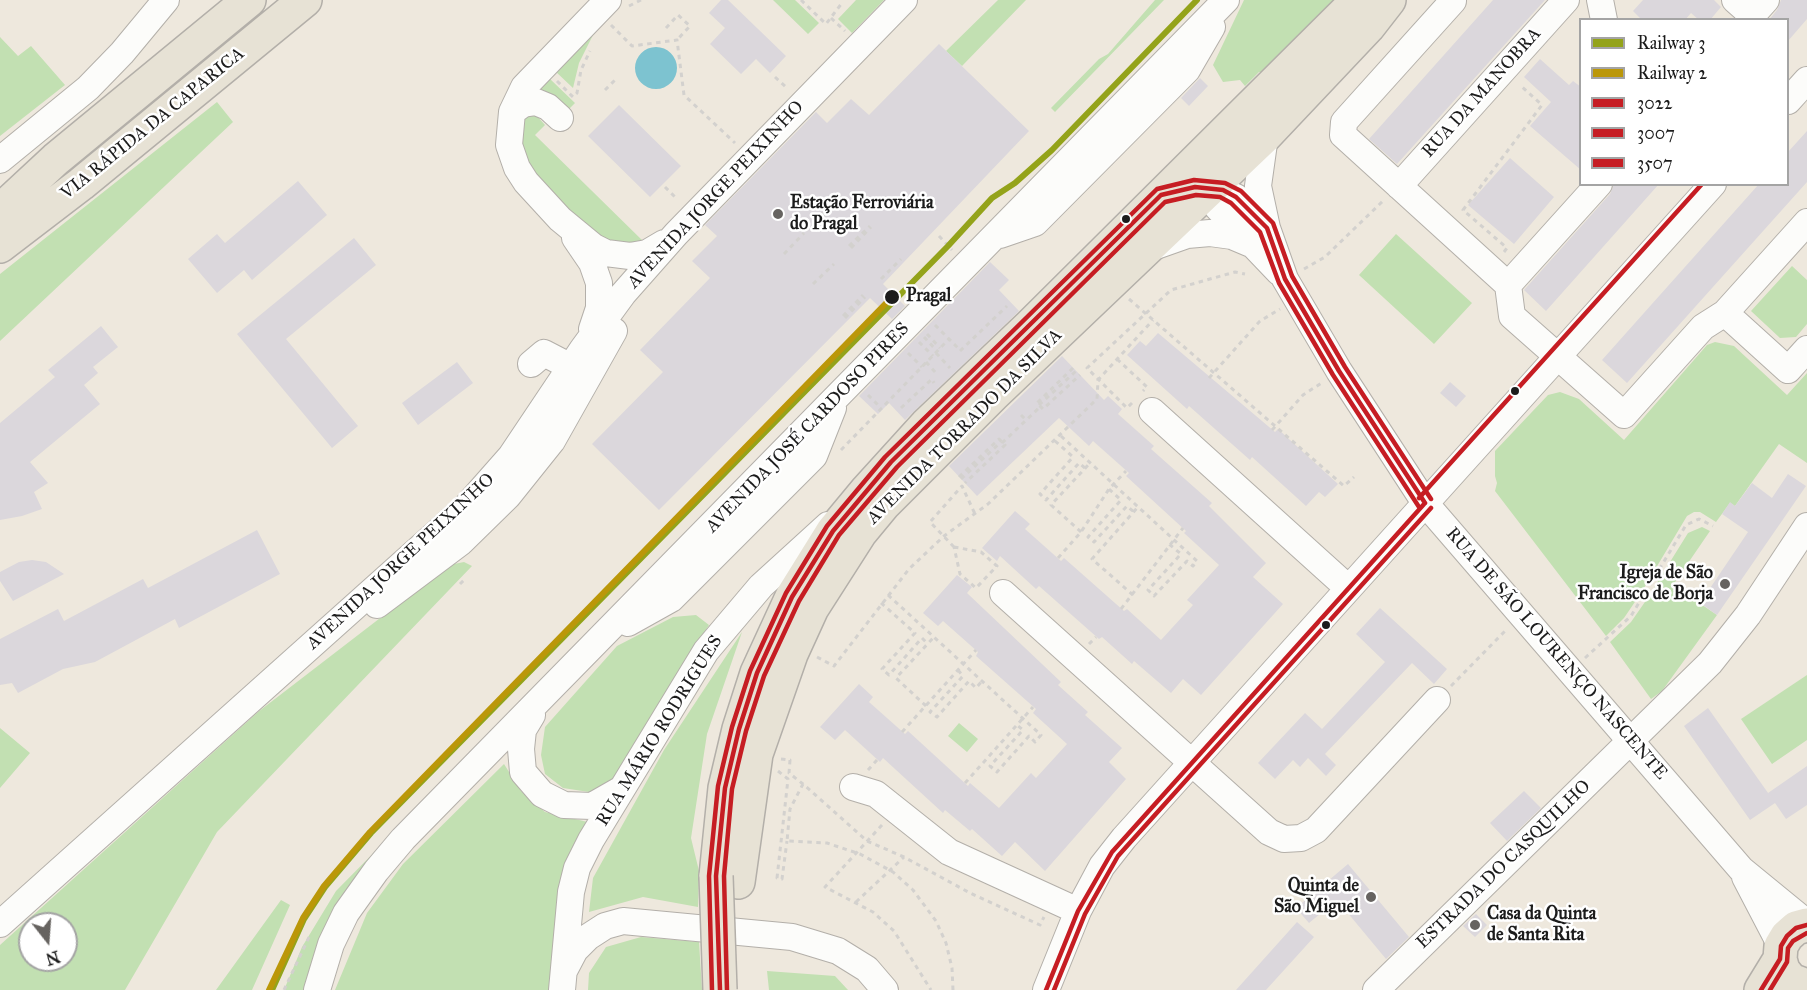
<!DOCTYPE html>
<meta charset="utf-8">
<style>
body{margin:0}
#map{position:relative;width:1807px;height:990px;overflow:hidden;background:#eee8dd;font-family:"IM FELL Great Primer",serif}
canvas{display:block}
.legend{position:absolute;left:1579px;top:18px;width:210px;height:168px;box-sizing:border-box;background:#fff;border:2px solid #a4a4a4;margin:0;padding:8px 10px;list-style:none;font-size:18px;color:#1c1c1c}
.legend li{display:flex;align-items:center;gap:12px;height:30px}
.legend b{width:30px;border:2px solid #a4a4a4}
.north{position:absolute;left:18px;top:912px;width:60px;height:60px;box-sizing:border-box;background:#fff;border:2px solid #a4a4a4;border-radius:50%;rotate:163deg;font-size:16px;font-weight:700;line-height:24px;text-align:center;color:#1c1c1c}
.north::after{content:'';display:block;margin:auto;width:21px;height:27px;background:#666360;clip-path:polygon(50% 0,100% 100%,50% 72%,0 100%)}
</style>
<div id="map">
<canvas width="1807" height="990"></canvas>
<ul class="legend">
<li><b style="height:8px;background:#94a31a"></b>Railway 3</li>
<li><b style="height:8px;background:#bb9709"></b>Railway 2</li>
<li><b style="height:8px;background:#c61d23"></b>3022</li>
<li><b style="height:8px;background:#c61d23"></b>3007</li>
<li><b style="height:8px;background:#c61d23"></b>3507</li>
</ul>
<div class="north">N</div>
</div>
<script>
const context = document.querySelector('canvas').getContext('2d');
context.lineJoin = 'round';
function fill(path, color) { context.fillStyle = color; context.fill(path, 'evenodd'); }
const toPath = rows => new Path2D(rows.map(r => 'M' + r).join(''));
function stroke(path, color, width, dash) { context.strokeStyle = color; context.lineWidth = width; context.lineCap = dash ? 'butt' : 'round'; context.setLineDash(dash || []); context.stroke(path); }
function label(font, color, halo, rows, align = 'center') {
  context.font = font + ' "IM FELL Great Primer",serif'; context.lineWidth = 5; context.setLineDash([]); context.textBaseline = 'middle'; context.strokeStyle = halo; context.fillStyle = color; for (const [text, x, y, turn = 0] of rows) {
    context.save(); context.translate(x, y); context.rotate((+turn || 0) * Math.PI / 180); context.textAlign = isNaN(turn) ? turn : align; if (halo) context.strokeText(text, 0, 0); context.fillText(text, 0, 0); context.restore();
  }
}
fill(toPath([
 [773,0,795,0,819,23,808,34],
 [856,0,884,0,852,33,838,19],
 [998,0,1026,0,962,66,946,51],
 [1155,0,1164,0,1055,112,1051,108,1099,59,1108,54],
 [1244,0,1336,0,1263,72,1259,72,1245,86,1240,80,1223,82,1213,65],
 [596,29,579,63,573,88,555,71],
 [0,37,18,56,31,46,65,85,0,136],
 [549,78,575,103,566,112,536,91],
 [217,102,233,122,0,341,0,274],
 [529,115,537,116,545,125,535,135,645,243,627,247,598,239,530,172,522,155,521,123],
 [1396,234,1472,303,1434,344,1359,275],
 [1792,266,1807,280,1807,324,1796,337,1780,338,1751,311],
 [1715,342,1734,346,1787,395,1807,373,1807,463,1779,444,1735,506,1730,503,1716,522,1700,512,1694,512,1687,516,1641,593,1624,618,1606,636,1495,491,1497,483,1495,476,1495,451,1548,395,1560,392,1579,399,1624,440,1707,345],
 [1702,527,1710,531,1673,585,1717,615,1662,691,1651,699,1610,642,1631,622,1647,599,1688,533],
 [464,562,472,566,217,832,125,990,0,990,0,945,258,712,449,565],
 [30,924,66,924,66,960,30,960],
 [696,615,709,625,610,783,589,792,563,788,545,774,541,755,545,727,617,646,673,617],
 [742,632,707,734,691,838,699,871,698,907,643,897,589,912,593,878,664,750],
 [1807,675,1807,740,1772,764,1741,719],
 [959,723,978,739,967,752,948,736],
 [0,728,30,753,0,788],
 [504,764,521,791,545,812,592,823,552,990,335,990,367,913,403,864],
 [403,823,307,990,284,990,302,947,336,891],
 [281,900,290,905,252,990,216,990],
 [641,937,699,942,702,990,588,990,589,973,606,947],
 [767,971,835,976,848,990,769,990]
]), '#c2e0b2');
fill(toPath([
 '635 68a21 21 0 1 1 42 0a21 21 0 1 1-42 0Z'
]), '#7dc3d0');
fill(toPath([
 [721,0,728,0,786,56,770,73,756,59,741,74,710,44,725,28,709,13],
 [1493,0,1545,0,1397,164,1369,139],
 [1643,0,1714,0,1721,7,1710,20,1699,20,1691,13,1685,20,1642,20,1633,11],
 [1781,0,1807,0,1807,19,1788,41,1788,20,1769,20,1777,10],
 [939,44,1029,131,883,284,905,306,892,319,870,298,659,510,592,444,663,372,640,350,710,278,692,261,717,236,705,225,816,112,827,123,851,99,869,115],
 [1540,59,1569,85,1573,81,1581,87,1581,170,1530,126,1551,102,1524,77],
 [1200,78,1208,86,1189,106,1181,98],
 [619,105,681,166,650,197,588,136],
 [1807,131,1807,182,1627,383,1602,360,1759,184,1788,184,1788,152],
 [1510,158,1554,197,1514,244,1468,205],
 [298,181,327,215,252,280,244,270,217,293,188,259,217,234,225,243],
 [1614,184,1659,184,1546,311,1524,290,1610,194],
 [354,238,376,265,286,339,358,426,332,448,237,334],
 [990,262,1009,280,999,290,1019,311,905,420,889,403,878,414,859,396],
 [101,326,118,347,93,367,98,373,84,385,100,404,30,462,48,483,34,492,42,509,22,516,0,520,0,423,55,377,48,370],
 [1158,333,1275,432,1278,429,1338,484,1325,497,1319,492,1306,506,1252,457,1250,460,1189,406,1187,409,1127,355,1140,341,1146,346],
 [1062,356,1104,400,1108,396,1122,409,1118,414,1154,446,1151,449,1212,503,1209,506,1266,563,1253,577,1283,604,1201,695,1183,679,1171,693,1134,661,1132,664,1102,637,1099,639,1039,586,1036,589,1000,556,997,561,982,548,1015,511,1030,524,1025,529,1061,561,1064,558,1124,611,1127,609,1161,640,1193,605,1187,600,1219,565,1184,533,1186,531,1126,476,1129,473,1093,441,1089,446,1059,418,977,496,949,466],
 [457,362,473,383,418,425,402,403],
 [1450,382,1466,396,1456,407,1440,393],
 [1788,474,1806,486,1717,615,1700,603,1748,532,1722,514,1730,502,1735,506,1752,483,1772,498],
 [257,530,280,574,179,628,175,619,95,662,63,669,18,693,12,683,0,685,0,639,58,609,64,621,143,579,148,588],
 [32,560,46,562,64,574,13,601,0,581,0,572,19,562],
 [957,575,972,587,967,593,1061,682,1058,685,1088,712,1085,715,1122,748,1109,762,1126,779,1045,871,1015,842,1002,856,972,829,970,831,945,810,943,813,883,758,880,762,845,730,835,740,820,727,859,684,873,697,869,702,905,734,908,731,968,786,970,783,999,808,1031,773,1036,778,1067,744,1033,713,1036,709,976,656,978,652,943,621,938,626,923,613],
 [1380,608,1447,669,1434,684,1412,663,1325,754,1336,765,1326,776,1308,758,1300,767,1293,760,1275,779,1258,763,1305,713,1322,729,1385,662,1356,634],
 [1708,708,1773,800,1768,793,1807,766,1807,805,1786,819,1775,803,1750,820,1684,726],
 [1524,791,1541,808,1507,841,1490,823],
 [1348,864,1409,937,1386,959,1337,900,1309,923,1296,908],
 [1476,914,1487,925,1475,937,1463,926],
 [1297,922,1314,937,1266,990,1236,990]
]), '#dbd7dc');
const minor = toPath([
 [608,0,524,87,512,112,509,145,517,168,526,182,560,219,594,247,606,253,630,256,647,253,664,243],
 [1600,0,1604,20],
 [1735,0,1752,15],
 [1453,1,1344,122,1343,135,1508,285,1512,316,1624,415,1703,327,1725,313,1807,222],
 [1748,20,1766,0],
 [1788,101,1807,80],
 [512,112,523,104,536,102,548,107,560,118],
 [1265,136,1258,186,1267,228],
 [0,160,88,88,122,53,166,0],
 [1211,176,1217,207,1279,272],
 [1399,186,1566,0],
 [1195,187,1211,187,1236,197,1267,228,1285,279,1339,371,1425,503,1741,869,1807,923],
 [1000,235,1035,223,1187,70,1212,27],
 [575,238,592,263,599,283,599,308,592,329],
 [1153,247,1187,235,1210,233,1232,236,1251,244],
 [1508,285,1599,184],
 [1725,313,1788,370,1807,349],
 [531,364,544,353,571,367],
 [1152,411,1348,588],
 [1003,593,1269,832,1284,839,1301,838,1316,830,1437,700],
 [377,605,461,542,508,496,552,441,614,331],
 [628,623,671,599,814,456,833,408],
 [532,715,523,730,521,749,523,772,542,794,564,805,592,806,620,790],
 [853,787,876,794,949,852,1078,911],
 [1745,877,1781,946],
 [0,924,466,507,511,456,582,350,623,294,676,234,904,0],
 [565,969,575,950,588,937,605,926,623,921,792,937,838,951,867,969,885,990],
 [317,990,331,944,346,913,376,871,403,839,1226,0],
 [562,990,571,892,577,868,591,840,706,651,761,586,828,525],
 [1046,990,1078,911,1102,866,1124,838,1713,184],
 [1376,990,1710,663,1748,615,1807,526]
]);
const major = toPath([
 [716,876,725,788,739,729,757,673,792,597,833,531,867,490,926,425,1031,325,1358,0],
 [738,882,756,754,791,654,812,608,860,533,884,504,993,395,1265,136,1368,27,1389,0],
 [1807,925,1796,928,1787,936,1781,946,1780,959,1783,970,1791,980,1807,986],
 [1761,990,1780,959]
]);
const highway = toPath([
 [0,211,56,159,249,0],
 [0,246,81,184,305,0]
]);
stroke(minor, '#b3afa9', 28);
stroke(major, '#b3afa9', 36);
stroke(highway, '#b3afa9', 36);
stroke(toPath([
 [801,0,826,24,842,3],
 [629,6,641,0],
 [831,18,845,31],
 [611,25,632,46,677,40,684,95,735,143],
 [666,28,678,15,690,26,677,40],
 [775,77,786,87],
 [557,81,573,97,577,93,581,70,590,51],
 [605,90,615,80],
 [665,187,676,198],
 [820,216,840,195],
 [822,218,842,197],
 [939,236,952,250],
 [849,246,870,226],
 [851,248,871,227],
 [1504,252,1507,248,1463,210,1542,105,1520,85],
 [784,254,804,233],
 [1304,269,1325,257,1385,199],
 [881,279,901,259],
 [813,284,834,264],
 [1129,299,1344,486,1354,477],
 [843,316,863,295],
 [845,318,865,297],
 [935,325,960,350],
 [927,334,940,348],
 [924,337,937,351],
 [919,342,933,356],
 [960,351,1007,306],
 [908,353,922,367],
 [936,353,950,368],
 [1117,359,1147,387,1143,391],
 [926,362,936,373],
 [1073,368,1037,403,1043,409,1080,375],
 [1209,378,1260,321,1280,309],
 [868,395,881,408],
 [1132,403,1127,408,1087,368,1171,290,1235,272,1245,274],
 [1039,405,1076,371],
 [901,408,932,379,934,383],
 [1021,415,1026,420],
 [1272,430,1303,395,1323,382],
 [1061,436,1197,561,1193,566,1187,561,1154,596,1148,590,1181,554,1169,544],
 [1055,441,1073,457,1040,494,1046,500,1079,463,1085,468],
 [1002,443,1040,407],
 [841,450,949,339],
 [959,477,999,439,1005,445,965,483],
 [961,479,1001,442],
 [1109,489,1121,500,1088,537,1094,542,1127,506,1134,512],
 [1081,532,1051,505,1090,463],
 [954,547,981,552,997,566,976,588,960,574,954,547],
 [954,547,930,522,962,486,975,514],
 [1058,558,1081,532,1109,489,1126,471],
 [460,584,464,580],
 [888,595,1041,735,1035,742,1029,736,997,772,990,766,1023,730,1017,725],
 [1133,595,1092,559,1138,507],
 [881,603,915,633,882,669,889,675,922,638,928,644],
 [1121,609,1183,528],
 [1089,644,1096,637],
 [817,657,834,666,909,569,944,536,988,504,1097,399,1098,380,1153,320],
 [1585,658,1631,616,1686,525,1699,519,1713,526],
 [958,670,963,676,930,712,937,717,969,681,976,688,982,681],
 [1451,686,1507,629],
 [926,706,896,678,934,637],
 [902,732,976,650],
 [781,759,790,760,789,773,803,784],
 [868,770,877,760],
 [778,771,788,779,777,878,782,879,787,841],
 [965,783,1033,707],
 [882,825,825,887,873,912,894,931,931,990],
 [856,902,904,857],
 [284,990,310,935],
 [953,990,952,968,946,943,936,921,913,890,893,872,860,854,827,843,787,841,790,809,803,784,867,841,904,857,970,893,1040,925,1044,917]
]), '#d3d1ce', 3, [4.5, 4.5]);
stroke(minor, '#fcfcfa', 26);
stroke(major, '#e7e2d5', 33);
stroke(highway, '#e7e2d5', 33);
const majorBridge = toPath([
 [716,876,720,990]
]);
stroke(majorBridge, '#b3afa9', 36, []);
stroke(majorBridge, '#e7e2d5', 33);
stroke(toPath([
 [720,990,716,876,725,788,739,729,757,673,792,597,833,531,891,462,1161,195,1195,187,1223,190,1236,197,1267,228,1285,279,1339,371,1425,503],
 [1046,990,1078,911,1112,852,1425,503],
 [1761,990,1780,959,1781,946,1787,936,1796,928,1807,925]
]), '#c61d23', 4.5);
stroke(toPath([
 [727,990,724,876,732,789,746,731,764,676,799,601,839,535,897,467,1165,202,1196,195,1220,197,1231,203,1260,232,1279,283,1333,375,1419,507],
 [1054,990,1085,914,1118,856,1431,508],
 [1770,990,1787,962,1788,948,1793,941,1807,933]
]), '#c61d23', 4.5);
stroke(toPath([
 [1419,498,1702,184],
 [712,990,709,876,718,786,732,727,750,671,786,593,827,526,885,457,1157,189,1194,180,1225,183,1241,191,1273,223,1292,276,1345,367,1431,499]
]), '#c61d23', 4.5);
stroke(toPath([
 [272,990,304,919,325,887,371,833,948,246,992,198,1015,183,1052,150,1197,0]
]), '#94a31a', 6);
stroke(toPath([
 [269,990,303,918,324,886,370,832,892,297]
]), '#bb9709', 6);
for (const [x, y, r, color] of [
 [778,214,6,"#666360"],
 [1126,219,5,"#1c1c1c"],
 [892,297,8,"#1c1c1c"],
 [1515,391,5,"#1c1c1c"],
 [1725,584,6,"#666360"],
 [1326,625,5,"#1c1c1c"],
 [1371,897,6,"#666360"],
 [1475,925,6,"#666360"]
]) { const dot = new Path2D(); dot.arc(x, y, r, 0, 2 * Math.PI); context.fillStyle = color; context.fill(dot); stroke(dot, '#fff', 2); }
label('18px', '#1c1c1c', '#fff', [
 ["RUA DA MANOBRA",1482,93,-48],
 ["VIA RÁPIDA DA CAPARICA",153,124,-39],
 ["AVENIDA JORGE PEIXINHO",716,195,-47],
 ["AVENIDA TORRADO DA SILVA",965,427,-45],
 ["AVENIDA JOSÉ CARDOSO PIRES",808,428,-46],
 ["AVENIDA JORGE PEIXINHO",401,562,-43],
 ["RUA DE SÃO LOURENÇO NASCENTE",1556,654,49],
 ["RUA MÁRIO RODRIGUES",660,731,-58],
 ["ESTRADA DO CASQUILHO",1504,865,-44]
]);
label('bold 18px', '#1c1c1c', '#fff', [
 ["Estação Ferroviária",790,204],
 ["do Pragal",790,225],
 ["Igreja de São",1713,574,"right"],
 ["Francisco de Borja",1713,595,"right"],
 ["Quinta de",1359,887,"right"],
 ["São Miguel",1359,908,"right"],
 ["Casa da Quinta",1487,915],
 ["de Santa Rita",1487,936]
], 'left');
label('bold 18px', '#1c1c1c', '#fff', [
 ["Pragal",906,297]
], 'left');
</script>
